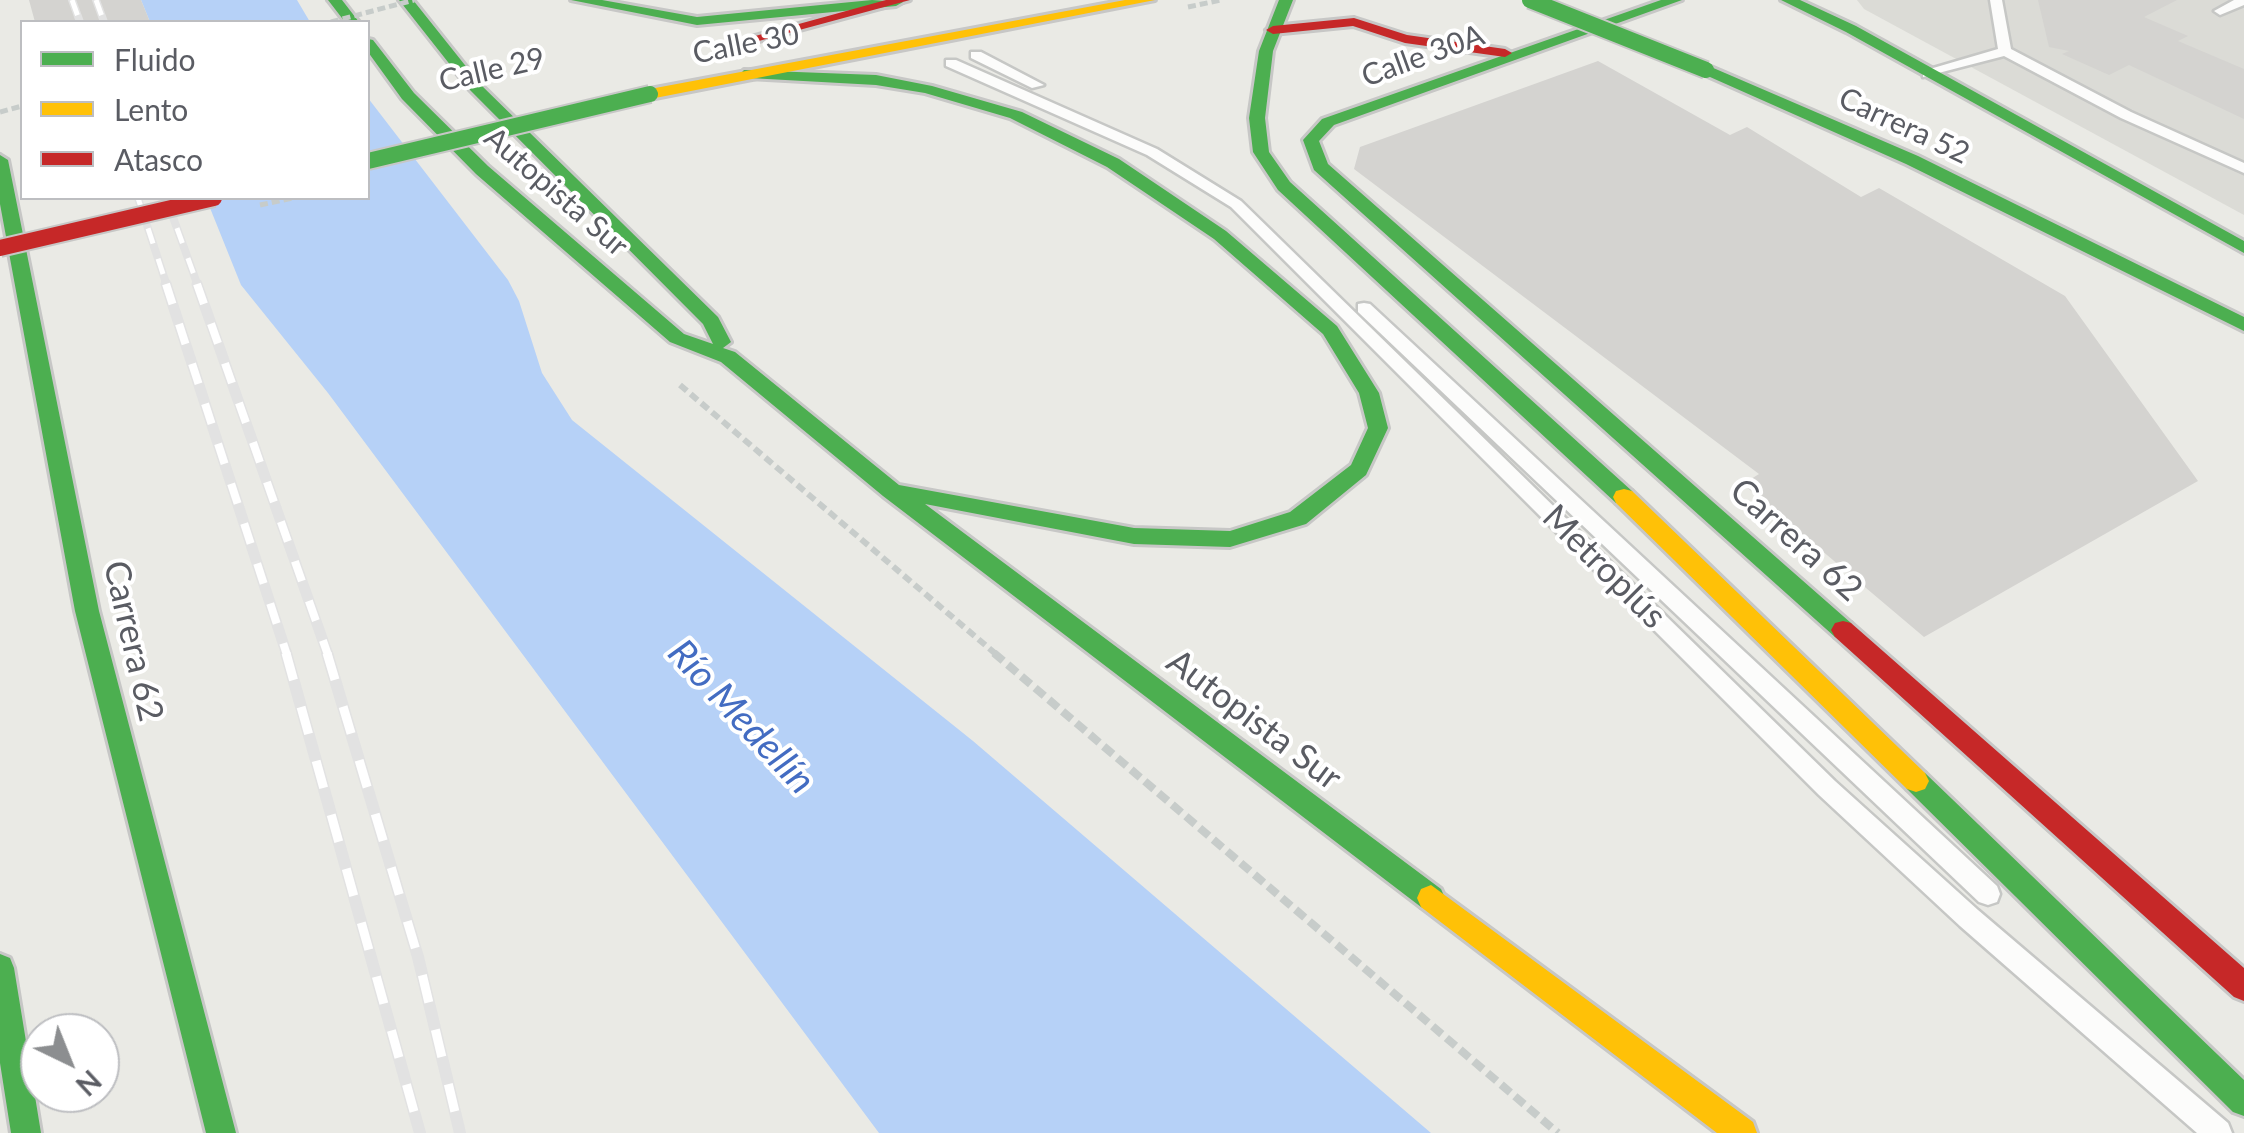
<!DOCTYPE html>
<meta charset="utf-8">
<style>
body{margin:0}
#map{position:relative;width:2244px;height:1133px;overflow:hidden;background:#eaeae5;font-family:Lato,sans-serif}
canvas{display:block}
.legend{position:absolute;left:20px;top:20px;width:350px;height:180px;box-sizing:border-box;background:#fff;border:2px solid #bdbec1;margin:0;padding:12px 18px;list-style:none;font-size:30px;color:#5a5c63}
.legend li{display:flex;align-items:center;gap:20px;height:50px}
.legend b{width:50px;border:2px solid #bdbec1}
.north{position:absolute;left:20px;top:1013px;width:100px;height:100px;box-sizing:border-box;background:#fff;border:2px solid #bdbec1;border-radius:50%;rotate:137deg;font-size:28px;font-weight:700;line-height:40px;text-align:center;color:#5a5c63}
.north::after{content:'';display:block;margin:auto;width:35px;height:45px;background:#8c8e90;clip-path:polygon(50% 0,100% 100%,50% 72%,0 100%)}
</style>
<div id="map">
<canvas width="2244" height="1133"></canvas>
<ul class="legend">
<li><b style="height:12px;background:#4caf50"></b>Fluido</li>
<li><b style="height:12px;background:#ffc107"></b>Lento</li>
<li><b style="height:12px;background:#c62828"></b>Atasco</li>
</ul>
<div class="north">N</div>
</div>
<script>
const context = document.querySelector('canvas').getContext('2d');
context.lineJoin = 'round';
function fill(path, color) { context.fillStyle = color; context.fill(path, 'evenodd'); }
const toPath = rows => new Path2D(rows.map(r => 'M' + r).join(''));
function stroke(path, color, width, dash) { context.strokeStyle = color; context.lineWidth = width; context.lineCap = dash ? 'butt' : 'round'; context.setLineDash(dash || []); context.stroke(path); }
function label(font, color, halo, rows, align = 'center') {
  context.font = font + ' Lato,sans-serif'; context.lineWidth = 8; context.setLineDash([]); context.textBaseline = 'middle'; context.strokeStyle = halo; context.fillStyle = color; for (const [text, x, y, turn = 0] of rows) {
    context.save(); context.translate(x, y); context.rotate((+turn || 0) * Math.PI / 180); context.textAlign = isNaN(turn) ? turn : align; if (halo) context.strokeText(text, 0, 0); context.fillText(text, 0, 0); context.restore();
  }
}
fill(toPath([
 [1857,0,2244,0,2244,215,1864,9]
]), '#dbdbd6');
fill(toPath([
 [141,0,297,0,310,22,150,22],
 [368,98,508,280,519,301,542,373,572,420,973,741,1431,1133,879,1133,328,393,241,285,206,198,368,198]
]), '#b6d1f7');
fill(toPath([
 [29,0,141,0,150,22,35,22],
 [2038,0,2177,0,2144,17,2188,36,2178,41,2244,69,2244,119,2129,65,2109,75,2062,54,2069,51,2049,47],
 [1598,61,1730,135,1747,127,1861,197,1879,188,2065,296,2198,481,1924,637,1743,484,1759,474,1354,169,1360,147]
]), '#d4d3d0');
const lane = toPath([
 [1990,0,2002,0,2011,49,2131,112,2244,163,2244,173,2121,118,2004,56,1923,77,1923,71,1998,49,1990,0],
 [2234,0,2244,0,2244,5,2220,15,2214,11,2234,0],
 [971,52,981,52,1044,85,1032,88,971,58,971,52],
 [946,60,956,60,1157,149,1241,201,1835,781,1978,910,2228,1123,2232,1133,2197,1133,1960,926,1819,795,1231,207,1147,155,946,66,946,60],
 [1364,303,1370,304,1997,886,2000,894,1997,902,1988,905,1979,902,1358,312,1358,304,1364,303]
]);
const fast = toPath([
 [328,0,342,0,359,22,345,22,328,0],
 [399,0,413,0,480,84,718,317,731,342,723,348,735,352,899,485,1134,528,1230,531,1290,512,1351,465,1368,428,1359,393,1323,334,1214,239,1107,167,1010,118,925,93,876,85,749,78,741,73,744,70,876,75,932,86,1022,112,1119,159,1226,231,1337,326,1379,393,1388,428,1366,475,1306,524,1230,547,1134,544,925,504,1441,889,1445,898,1441,907,1431,911,1421,907,883,496,721,362,670,342,476,174,402,99,368,52,368,39,373,40,414,93,488,166,684,334,713,344,703,324,470,90,399,0],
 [571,0,602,0,697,17,872,0,903,2,896,6,697,25,571,0],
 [1279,0,1293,0,1273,51,1265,118,1269,152,1290,182,1632,491,1635,497,1632,503,1616,503,1278,190,1253,152,1249,118,1259,51,1279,0],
 [1661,0,1682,0,1334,125,1319,141,1328,164,1851,623,1855,630,1851,637,1843,639,1835,637,1314,170,1303,140,1322,119,1661,0],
 [1781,0,1800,0,1856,26,2244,241,2244,253,1846,32,1781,0],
 [1701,67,1711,67,1918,156,2244,317,2244,331,1906,164,1701,73,1701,67],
 [0,155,8,160,99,611,236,1133,206,1133,75,611,0,204,0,155],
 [1916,770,1925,773,2244,1080,2244,1116,2233,1112,1907,789,1903,781,1907,773,1916,770],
 [0,954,10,958,14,968,41,1133,11,1133,0,1063,0,954]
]);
const slow = toPath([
 [1125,0,1155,0,650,99,642,94,650,89,1125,0],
 [1624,489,1632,491,1925,773,1929,781,1925,789,1916,792,1907,789,1616,503,1613,497,1616,491,1624,489],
 [1431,885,1753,1122,1757,1133,1717,1133,1421,907,1417,898,1421,889,1431,885]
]);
const jam = toPath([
 [886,0,910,0,755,42,748,38,886,0],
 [1354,18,1407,35,1505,49,1512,53,1505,57,1405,43,1353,26,1273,34,1266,30,1273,26,1354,18],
 [1843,621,1851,623,2244,968,2244,1001,2234,997,1835,637,1831,630,1835,623,1843,621]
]);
stroke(lane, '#c6c7c5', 5);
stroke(fast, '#c7c7c6', 6);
stroke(slow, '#c7c7c6', 6);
stroke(jam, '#c7c7c6', 6);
stroke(toPath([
 [1188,7,1221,0],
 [0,112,22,106]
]), '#c7ccca', 5, [8, 4]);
stroke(toPath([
 [680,385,997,655]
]), '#c7ccca', 6, [9, 5]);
stroke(toPath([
 [994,653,1558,1133]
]), '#c7ccca', 8, [12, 6]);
fill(lane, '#fcfcfb');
fill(fast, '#4caf50');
fill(slow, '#ffc107');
fill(jam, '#c62828');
const railFar2 = toPath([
 [72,0,80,22],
 [96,0,104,22],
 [138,198,167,286],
 [166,198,198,286]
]);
const railFar1 = toPath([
 [166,284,287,655],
 [197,284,328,655]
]);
const rail = toPath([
 [286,653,420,1133],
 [327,653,418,957,460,1133]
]);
stroke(railFar2, '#e2e2e2', 8);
stroke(railFar1, '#e2e2e2', 11);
stroke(rail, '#e2e2e2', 12);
stroke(railFar2, '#fff', 5, [16]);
stroke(railFar1, '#fff', 8, [21]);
stroke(rail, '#fff', 9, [28]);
const fastBridge = toPath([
 [1530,0,1706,70],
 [368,161,650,94]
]);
const jamBridge = toPath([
 [0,248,214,198]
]);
stroke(fastBridge, '#c7c7c6', 20, []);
stroke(jamBridge, '#c7c7c6', 20, []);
stroke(toPath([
 [331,22,414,0],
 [260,205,293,198]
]), '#c7ccca', 5, [8, 4]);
stroke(fastBridge, '#4caf50', 16);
stroke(jamBridge, '#c62828', 16);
label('30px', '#5a5c63', '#fff', [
 ["Calle 30",746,44,-11],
 ["Calle 30A",1423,56,-20],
 ["Calle 29",492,70,-13],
 ["Carrera 52",1904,126,25],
 ["Autopista Sur",556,192,41]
]);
label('35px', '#5a5c63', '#fff', [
 ["Carrera 62",1796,540,42],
 ["Metroplús",1604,567,45],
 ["Carrera 62",133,641,77],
 ["Autopista Sur",1254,720,37]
]);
label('italic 38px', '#436cc2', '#fff', [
 ["Río Medellín",741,717,47]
]);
</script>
